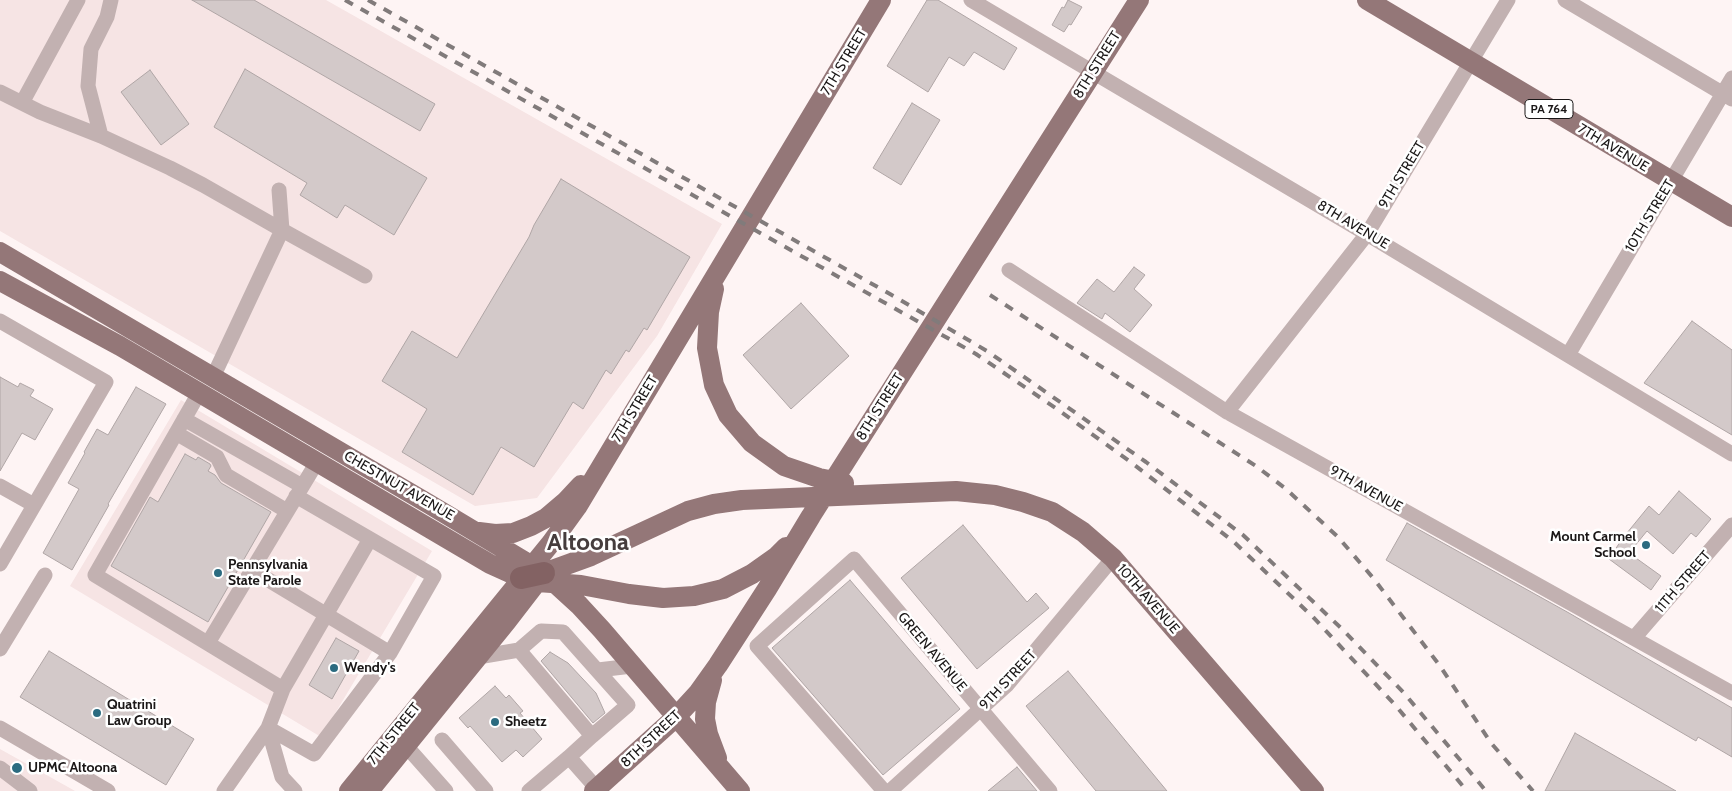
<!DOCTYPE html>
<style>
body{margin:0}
canvas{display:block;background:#fef4f4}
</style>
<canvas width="1732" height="791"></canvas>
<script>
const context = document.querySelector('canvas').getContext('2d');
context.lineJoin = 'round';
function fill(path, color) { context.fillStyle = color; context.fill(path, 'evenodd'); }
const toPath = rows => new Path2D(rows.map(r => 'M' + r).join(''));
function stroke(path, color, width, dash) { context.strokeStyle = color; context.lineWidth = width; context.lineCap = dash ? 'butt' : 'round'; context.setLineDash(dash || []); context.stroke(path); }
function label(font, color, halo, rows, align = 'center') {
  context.font = font + ' Cabin,sans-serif'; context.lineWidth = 5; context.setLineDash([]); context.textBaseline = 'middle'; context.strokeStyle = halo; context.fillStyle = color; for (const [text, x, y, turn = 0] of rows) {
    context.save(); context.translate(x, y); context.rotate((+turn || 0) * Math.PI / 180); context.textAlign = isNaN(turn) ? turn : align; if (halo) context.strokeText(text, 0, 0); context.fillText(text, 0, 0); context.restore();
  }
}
fill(toPath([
 [0,0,326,0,722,224,657,336,537,498,475,506,0,231],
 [181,400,432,551,321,737,70,586],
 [0,749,68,787,75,791,0,791]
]), '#f6e4e4');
const building = toPath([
 [192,0,254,0,435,104,420,131,192,0],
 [927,0,938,0,1017,48,1004,70,974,52,964,66,949,57,928,92,887,66,927,0],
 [1068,0,1082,7,1071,25,1069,24,1064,32,1052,25,1062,7,1064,8,1068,0],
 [245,69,427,178,394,235,345,205,337,218,300,195,307,183,214,127,245,69],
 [150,70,189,124,161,145,121,92,150,70],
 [912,103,940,120,901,185,873,168,912,103],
 [561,179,690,257,647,330,644,328,629,352,626,350,611,374,606,370,583,409,573,402,534,467,501,447,473,495,402,452,427,409,382,381,412,331,457,358,529,237,534,225,561,179],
 [1134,267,1145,275,1134,289,1152,305,1130,332,1105,313,1102,319,1077,303,1097,279,1114,292,1134,267],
 [801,303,849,356,791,409,743,355,801,303],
 [1692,321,1732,350,1732,435,1644,383,1692,321],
 [0,377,18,387,20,383,34,390,30,396,53,409,35,440,22,433,0,471,0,377],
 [136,387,166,404,108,504,109,505,72,570,43,553,79,489,68,483,85,453,84,452,97,429,108,435,136,387],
 [185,454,196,460,198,457,210,464,211,466,208,471,215,475,221,483,271,512,208,622,111,566,150,497,158,502,185,454],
 [1679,491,1711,519,1696,537,1691,533,1673,554,1647,531,1629,553,1661,576,1651,590,1609,559,1622,539,1649,506,1659,515,1679,491],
 [1407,523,1569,613,1732,708,1732,757,1698,737,1696,741,1386,560,1407,523],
 [963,525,1027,602,1036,593,1049,608,977,669,901,578,963,525],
 [850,580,960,709,883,775,772,648,850,580],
 [336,638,359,651,332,699,309,685,336,638],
 [49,651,194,739,166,785,20,697,49,651],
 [550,652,568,663,596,693,605,713,593,723,541,661,550,652],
 [1068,671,1167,791,1096,791,1026,706,1068,671],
 [495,686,506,698,509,695,523,711,520,713,542,739,523,757,516,750,502,762,470,726,468,728,459,718,495,686],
 [1575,733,1676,791,1545,791,1575,733],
 [1017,767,1037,791,988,791,1017,767]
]);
fill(building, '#d3c9c9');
stroke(building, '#b0a6a6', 1);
stroke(toPath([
 [971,0,1367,234,1732,454],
 [1565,0,1732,99],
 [0,92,40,112,101,136,170,168,203,185,282,230,365,276],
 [22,103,78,0],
 [101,136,88,86,91,49,107,17,111,0],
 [1009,270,1227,412,1732,693],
 [0,321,106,382,0,564],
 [1568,355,1732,78],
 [213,377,282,230,279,190],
 [199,393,95,575,283,689],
 [1227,412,1367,234,1508,0],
 [184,419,302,486],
 [176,433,217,457,226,475,287,511],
 [0,486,34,505],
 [252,570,390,653],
 [1634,638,1732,525],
 [208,643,317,462],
 [0,649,45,575],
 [519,650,592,736,569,757,599,791],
 [478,657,519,650,541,631,563,632,628,705,592,736],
 [598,670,632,666],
 [0,728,108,791],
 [268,728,314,754,390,653,434,576,296,496],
 [268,728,282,777,295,791],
 [399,738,446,791],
 [442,740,486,791],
 [0,768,30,791],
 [224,791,268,728,283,689,370,539],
 [529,791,569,757],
 [884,791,757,646,854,559,1050,791],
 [890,791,1007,685,1113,558]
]), '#c2b1b1', 15);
stroke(toPath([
 [1367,0,1732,217],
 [0,252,429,504,544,573,579,605,602,630,740,791],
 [0,281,120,346,490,564,521,578,537,582,581,585,629,594,663,598,694,596,723,589,752,574,776,557,786,547],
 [714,289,709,312,707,348,714,385,728,415,752,443,784,466,819,478,844,483],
 [479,532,495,534,513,533,531,526,546,518,566,501,581,485],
 [544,573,591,556,688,511,714,504,742,500,956,491,995,495,1023,502,1052,512,1083,532,1113,558,1314,791],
 [712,680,706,702,705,719,708,734,717,758],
 [349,791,551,543,577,507,881,0],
 [369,791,507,621,544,573],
 [594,791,676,717,698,693,718,665,767,589,811,516,1139,0]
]), '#947778', 20);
stroke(toPath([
 [521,578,544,573]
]), '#836263', 22);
stroke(toPath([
 [345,0,976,354,1057,409,1132,463,1234,542,1313,617,1396,706,1467,791],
 [368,0,890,294,987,351,1146,462,1243,535,1342,629,1404,693,1486,791],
 [990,295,1256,466,1286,489,1338,537,1374,579,1440,666,1491,743,1533,791]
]), '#817b7b', 4, [9, 9]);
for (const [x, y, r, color] of [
 [1646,545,5,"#2b6b80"],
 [218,573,5,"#2b6b80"],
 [334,668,5,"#2b6b80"],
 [97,713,5,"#2b6b80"],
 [495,722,5,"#2b6b80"],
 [17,768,6,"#2b6b80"]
]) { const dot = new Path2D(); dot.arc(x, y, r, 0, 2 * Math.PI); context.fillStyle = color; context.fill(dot); stroke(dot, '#fff', 2); }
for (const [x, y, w] of [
 [1549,109,48]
]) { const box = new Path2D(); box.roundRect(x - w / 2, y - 9.5, w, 19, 4); context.fillStyle = '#fff'; context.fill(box); stroke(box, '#1a1717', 1); }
label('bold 12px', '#1a1717', null, [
 ["PA 764",1549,109]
]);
label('14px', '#1a1717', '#fff', [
 ["7TH STREET",844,62,-59],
 ["8TH STREET",1097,65,-58],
 ["7TH AVENUE",1613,148,31],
 ["9TH STREET",1402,175,-59],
 ["10TH STREET",1650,216,-59],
 ["8TH AVENUE",1353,225,31],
 ["8TH STREET",880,407,-58],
 ["7TH STREET",635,409,-59],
 ["CHESTNUT AVENUE",399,486,30],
 ["9TH AVENUE",1366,489,29],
 ["11TH STREET",1683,582,-49],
 ["10TH AVENUE",1148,599,49],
 ["GREEN AVENUE",932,652,50],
 ["9TH STREET",1008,680,-47],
 ["7TH STREET",394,734,-51],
 ["8TH STREET",651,739,-43]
]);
label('bold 14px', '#1a1717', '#fff', [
 ["Mount Carmel",1636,537,"right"],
 ["School",1636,553,"right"],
 ["Pennsylvania",228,565],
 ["State Parole",228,581],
 ["Wendy's",344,668],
 ["Quatrini",107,705],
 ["Law Group",107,721],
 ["Sheetz",505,722],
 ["UPMC Altoona",28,768]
], 'left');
label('bold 24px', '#453d3d', '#fff', [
 ["Altoona",588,543]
]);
</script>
